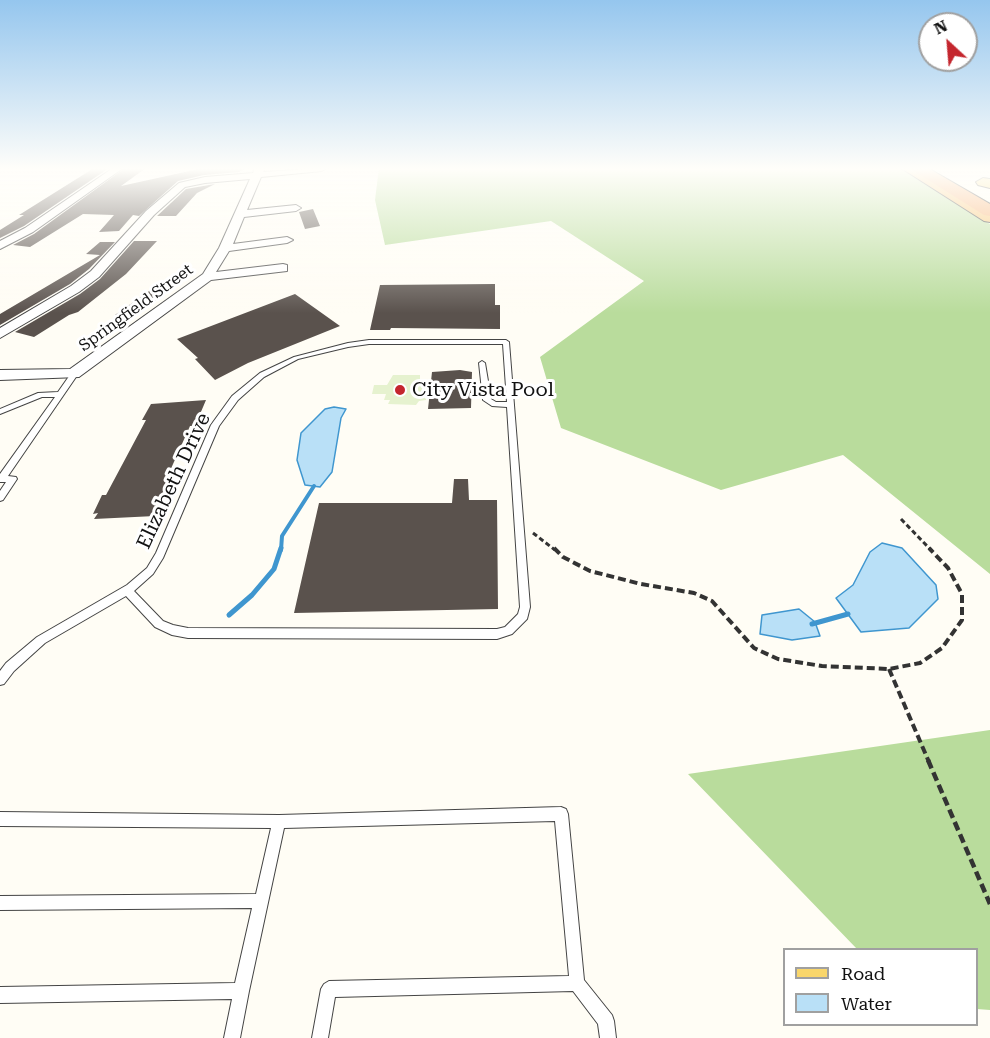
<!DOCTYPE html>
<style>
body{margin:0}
#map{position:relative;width:990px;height:1038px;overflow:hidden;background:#fffdf5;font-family:"Roboto Serif",serif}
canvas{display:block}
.legend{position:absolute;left:783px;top:948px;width:195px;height:78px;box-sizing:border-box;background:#fff;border:2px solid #a0a0a0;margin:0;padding:8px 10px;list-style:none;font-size:18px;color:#111}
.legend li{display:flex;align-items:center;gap:12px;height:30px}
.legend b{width:30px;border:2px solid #a0a0a0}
.north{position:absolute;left:918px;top:12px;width:60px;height:60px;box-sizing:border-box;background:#fff;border:2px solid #a0a0a0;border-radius:50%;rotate:334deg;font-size:16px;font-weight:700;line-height:24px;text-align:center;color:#111}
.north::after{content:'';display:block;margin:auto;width:21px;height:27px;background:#c4262e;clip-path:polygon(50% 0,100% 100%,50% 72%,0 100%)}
</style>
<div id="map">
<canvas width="990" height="1038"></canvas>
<ul class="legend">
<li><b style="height:8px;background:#f9d66b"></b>Road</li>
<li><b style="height:16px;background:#b9e0f7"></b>Water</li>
</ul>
<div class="north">N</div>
</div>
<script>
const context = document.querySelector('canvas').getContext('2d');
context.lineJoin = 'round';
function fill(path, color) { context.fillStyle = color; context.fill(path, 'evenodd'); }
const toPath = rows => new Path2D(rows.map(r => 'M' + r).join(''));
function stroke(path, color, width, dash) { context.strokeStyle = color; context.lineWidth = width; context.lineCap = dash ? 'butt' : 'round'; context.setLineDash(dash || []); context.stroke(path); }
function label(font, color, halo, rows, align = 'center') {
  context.font = font + ' "Roboto Serif",serif'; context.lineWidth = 6; context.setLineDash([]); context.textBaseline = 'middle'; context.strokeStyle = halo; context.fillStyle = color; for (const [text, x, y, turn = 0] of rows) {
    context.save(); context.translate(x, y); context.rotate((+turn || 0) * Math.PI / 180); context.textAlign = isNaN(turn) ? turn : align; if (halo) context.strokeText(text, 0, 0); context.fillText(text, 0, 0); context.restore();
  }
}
fill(toPath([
 [379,168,899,168,990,224,990,574,843,455,721,490,561,428,540,357,644,281,551,221,385,245,375,200],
 [990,730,990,1010,977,1009,976,950,857,949,688,774]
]), '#b9dc9c');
fill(toPath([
 [393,375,420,375,420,380,428,380,426,400,419,401,416,405,388,404,390,400,384,400,386,394,372,394,374,385,387,385]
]), '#e6f2cf');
const water = toPath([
 [334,407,346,409,341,418,332,472,320,487,305,485,297,460,301,433,325,409,334,407],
 [882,543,902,548,936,585,938,599,909,628,861,632,836,598,853,585,870,552,882,543],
 [799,609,815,622,820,636,792,640,760,634,762,615,799,609]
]);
fill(water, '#b9e0f7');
stroke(water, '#3f96cf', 1.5);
stroke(toPath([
 [281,550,282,536,314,486]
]), '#3f96cf', 4);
stroke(toPath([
 [229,615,252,595,274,569,281,548],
 [812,624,848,614]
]), '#3f96cf', 5);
fill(toPath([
 [94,168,109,168,24,226,0,238,0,230,24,215,19,215],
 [125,168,146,168,121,186,203,168,246,168,239,172,204,175,178,181,139,216,133,215,119,231,99,232,114,215,83,214,30,247,13,245,34,234],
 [215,184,197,193,176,216,157,216,186,189],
 [313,209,320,226,305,229,299,212],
 [134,241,157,241,126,274,78,312,69,315,34,337,15,332,80,294,100,279],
 [100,242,115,242,89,269,70,284,0,325,0,314,100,255,86,254],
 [165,280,172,289,132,318,115,315],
 [495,284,495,305,500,305,500,329,391,328,390,330,370,330,380,285],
 [295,294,340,326,248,363,215,380,195,359,198,358,177,339],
 [460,370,472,372,471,408,428,409,432,372],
 [206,400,195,426,190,426,165,482,170,482,155,516,94,519,98,513,93,514,102,495,106,495,146,420,142,420,151,404],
 [454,479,468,479,469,500,497,500,498,609,294,613,319,503,452,503]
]), '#5a524d');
const service = toPath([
 [369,340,506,340,509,342,530,607,527,619,512,634,497,639,188,638,172,635,155,627,126,596,45,643,14,671,4,684,0,685,0,671,6,663,37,637,127,585,147,568,156,553,211,425,232,396,260,373,294,357,348,343,369,340],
 [369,344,503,344,507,402,496,402,491,399,485,363,482,361,479,363,483,400,492,406,507,407,520,607,518,614,505,627,497,629,188,628,173,625,163,621,134,591,153,574,163,558,219,426,238,400,264,377,298,359,348,347,369,344],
 [72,372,74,372,78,374,8,476,16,477,17,479,3,500,0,501,0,491,6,482,0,482,0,474,55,397,42,397,0,414,0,409,38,393,58,392,72,372],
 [561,807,566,809,568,814,584,980,612,1015,614,1021,616,1038,600,1038,598,1024,573,991,335,997,328,1038,312,1038,321,989,324,984,329,981,569,976,555,821,284,828,249,991,240,1038,224,1038,232,999,0,1003,0,987,235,983,252,908,0,910,0,896,256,894,271,828,0,826,0,812,279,815,561,807]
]);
const minor = toPath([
 [113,168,123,168,33,232,0,249,0,241,25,228,113,168],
 [255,168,265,168,263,172,326,168,322,171,261,177,247,210,296,205,301,208,296,211,244,217,233,244,287,237,293,240,287,243,229,251,216,272,283,264,287,265,287,271,211,280,79,377,0,380,0,370,70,369,203,274,219,248,250,179,205,183,185,187,154,215,99,277,79,292,0,338,0,328,71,286,91,271,146,211,179,183,205,177,253,173,255,168]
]);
const primary = toPath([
 [983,178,990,179,990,188,978,185,976,182,983,178]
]);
const trunk = toPath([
 [901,168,919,168,990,210,990,222,984,221,901,168]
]);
const motorway = toPath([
 [909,168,928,168,990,204,990,216,984,215,909,168]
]);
stroke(service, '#444', 2);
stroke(minor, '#444', 2);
stroke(primary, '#222', 2);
stroke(trunk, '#222', 2);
stroke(motorway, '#222', 2);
stroke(toPath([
 [901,519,931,550],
 [533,533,555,550]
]), '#333', 3, [5, 3]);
stroke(toPath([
 [554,548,563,557,590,571,641,584,694,593,712,601,754,648,778,659,822,666,889,669,920,663,942,648,962,620,962,594,948,568,929,548],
 [889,669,929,762]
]), '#333', 4, [8, 4]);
stroke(toPath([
 [928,760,990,904]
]), '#333', 4.5, [9, 4.5]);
fill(service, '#fff');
fill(minor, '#fff');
fill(primary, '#f9d66b');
fill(trunk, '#f7bc64');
fill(motorway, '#f5a25d');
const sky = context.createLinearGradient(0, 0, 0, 313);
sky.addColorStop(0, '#95c6ee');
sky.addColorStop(0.54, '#fffefa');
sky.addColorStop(1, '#fffefa00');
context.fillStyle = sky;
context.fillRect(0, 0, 990, 313);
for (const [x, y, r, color] of [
 [400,390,6,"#c4262e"]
]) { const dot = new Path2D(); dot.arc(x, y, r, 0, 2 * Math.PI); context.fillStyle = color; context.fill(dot); stroke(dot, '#fff', 2); }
label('16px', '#111', '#fff', [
 ["Springfield Street",136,308,-36]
]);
label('20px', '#111', '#fff', [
 ["City Vista Pool",412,390]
], 'left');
label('20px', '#111', '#fff', [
 ["Elizabeth Drive",174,481,-65]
]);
</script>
